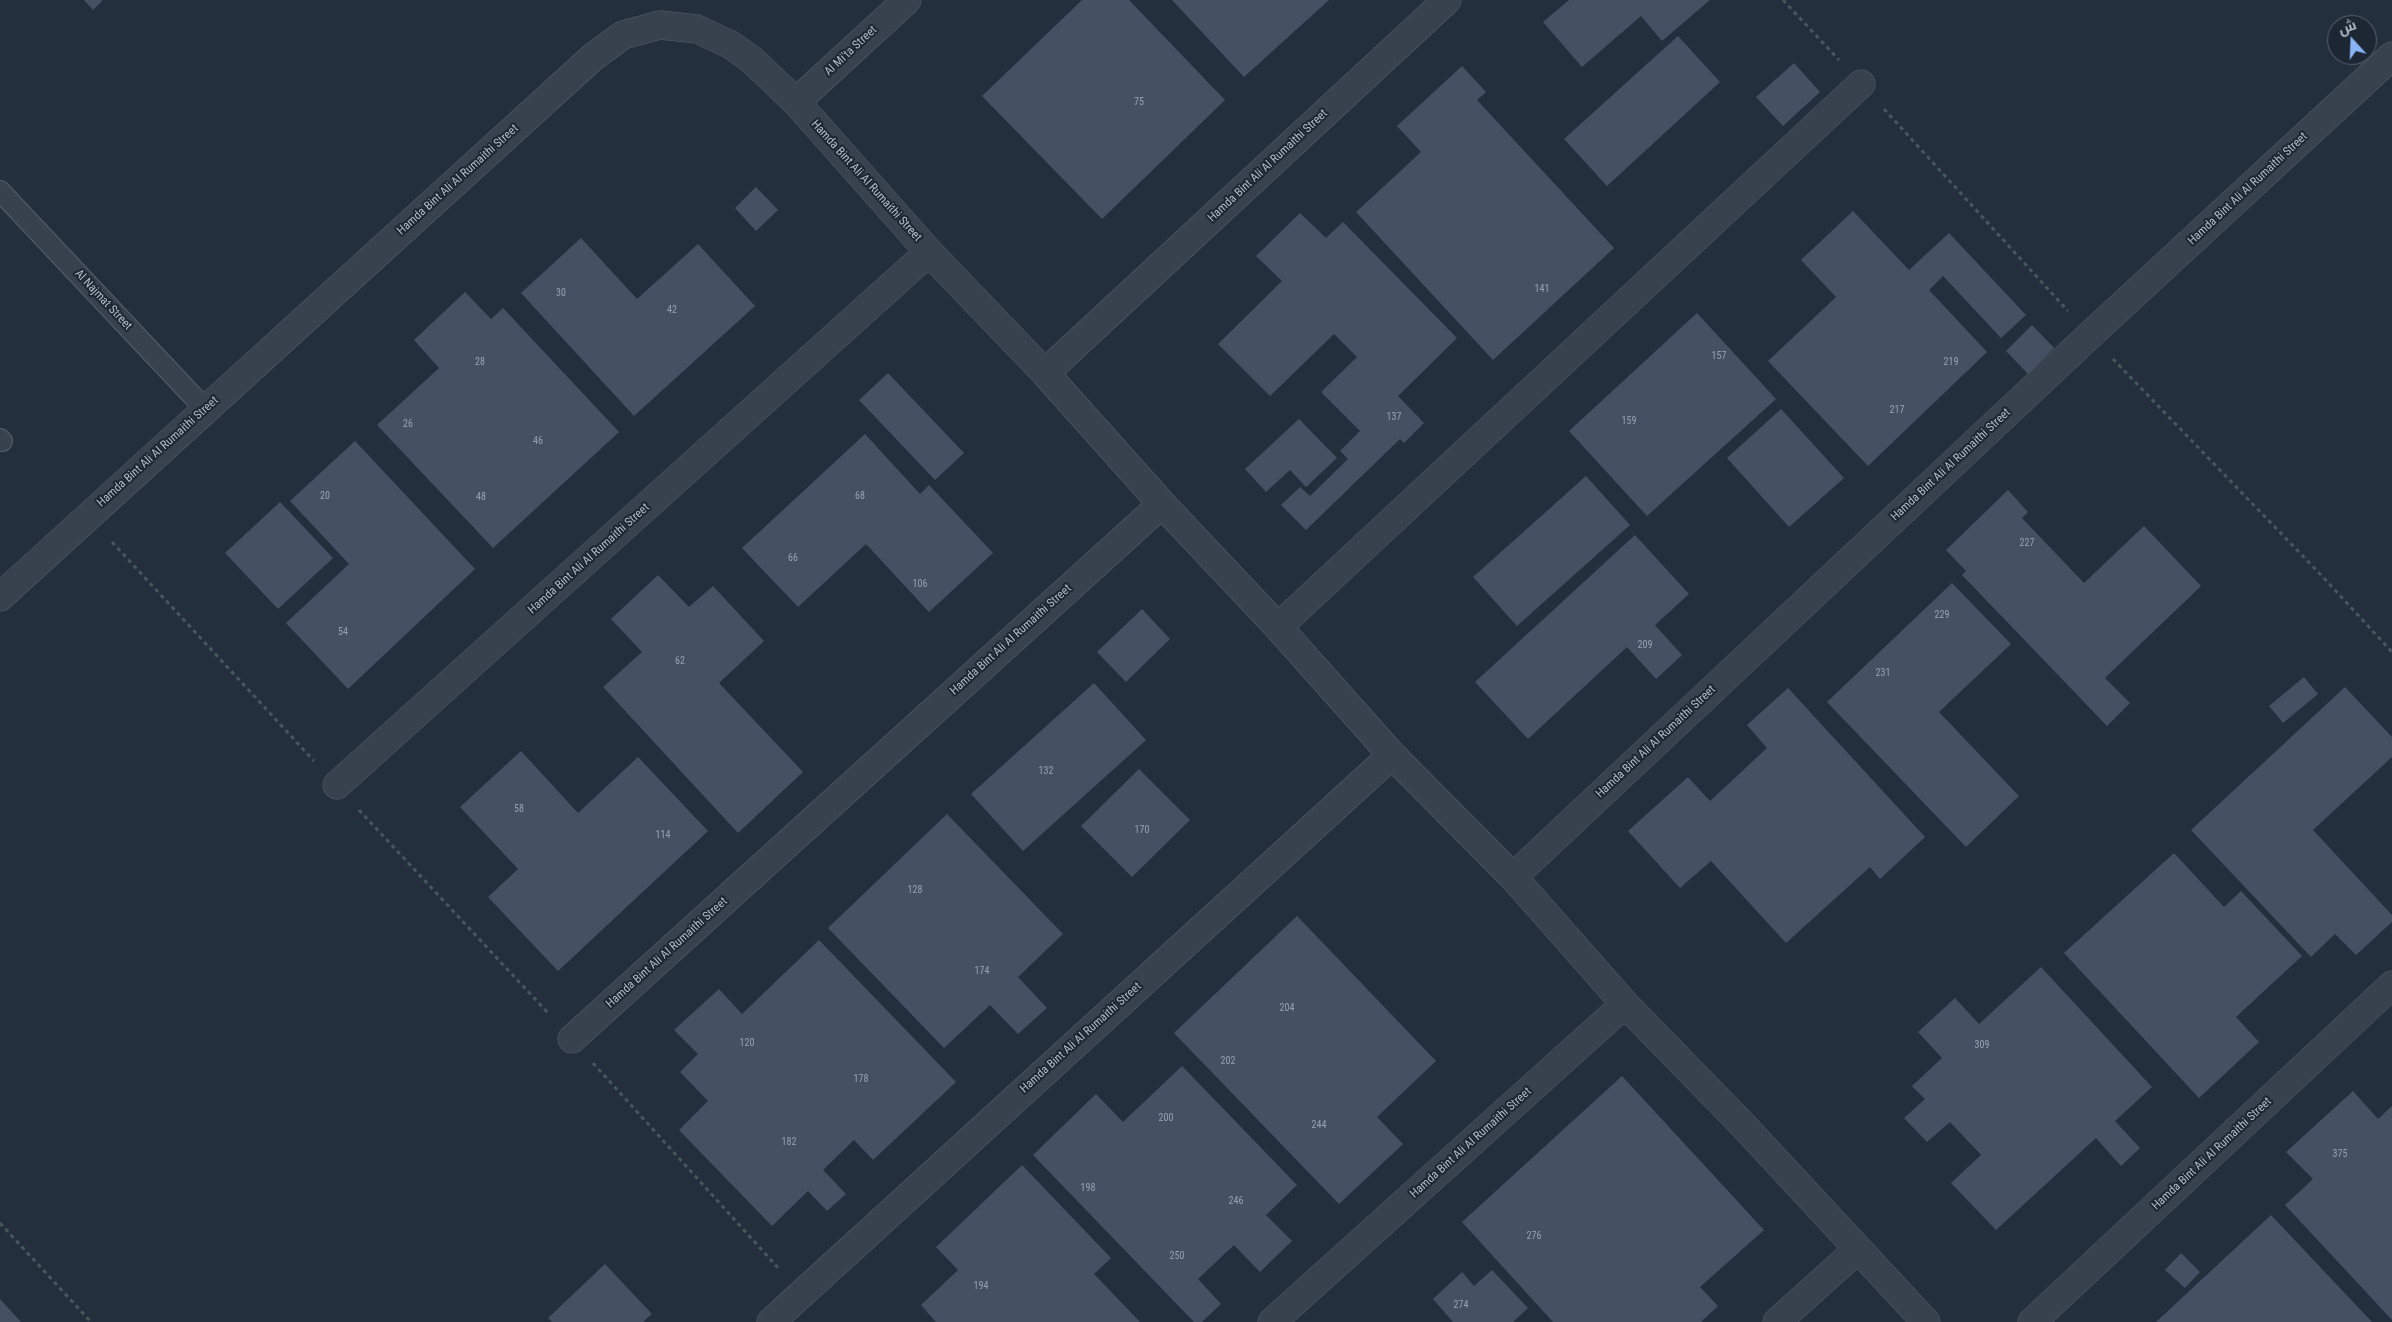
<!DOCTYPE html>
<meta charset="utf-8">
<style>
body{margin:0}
#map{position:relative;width:2392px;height:1322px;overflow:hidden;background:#242f3e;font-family:"Roboto Condensed",Cairo,sans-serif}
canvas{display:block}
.north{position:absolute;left:2327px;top:15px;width:50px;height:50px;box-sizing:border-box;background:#1d2633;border:1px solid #59626f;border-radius:50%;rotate:340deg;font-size:14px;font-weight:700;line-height:20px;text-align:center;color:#b4bcc9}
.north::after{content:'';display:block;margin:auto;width:18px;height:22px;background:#8ab4f8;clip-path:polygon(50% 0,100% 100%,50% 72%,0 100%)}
</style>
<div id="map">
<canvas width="2392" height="1322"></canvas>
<div class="north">ش</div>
</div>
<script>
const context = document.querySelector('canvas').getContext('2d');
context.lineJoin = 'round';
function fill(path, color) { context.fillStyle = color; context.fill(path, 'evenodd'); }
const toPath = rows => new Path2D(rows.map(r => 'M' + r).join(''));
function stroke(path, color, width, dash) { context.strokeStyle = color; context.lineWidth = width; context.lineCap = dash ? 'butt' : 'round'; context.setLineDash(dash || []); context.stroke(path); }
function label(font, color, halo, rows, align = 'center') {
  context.font = font + ' "Roboto Condensed",sans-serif'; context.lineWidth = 4; context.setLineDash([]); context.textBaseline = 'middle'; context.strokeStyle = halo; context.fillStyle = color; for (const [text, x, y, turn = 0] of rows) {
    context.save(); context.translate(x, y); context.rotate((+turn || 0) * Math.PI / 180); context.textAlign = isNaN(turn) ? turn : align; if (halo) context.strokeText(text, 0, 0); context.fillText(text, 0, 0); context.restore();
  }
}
fill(toPath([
 [84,0,103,0,93,10],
 [1082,0,1129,0,1225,100,1102,219,982,96],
 [1172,0,1329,0,1244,77],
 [1569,0,1710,0,1662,41,1641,16,1582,67,1543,22],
 [1678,36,1720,82,1607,186,1564,139],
 [1794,63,1820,92,1783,126,1756,97],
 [1462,66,1486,92,1477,100,1614,248,1493,360,1356,212,1421,152,1397,126],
 [756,187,778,210,756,231,735,208],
 [1853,211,1909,270,1949,233,2026,315,2001,338,1943,276,1929,290,1987,352,1868,466,1768,361,1836,297,1801,260],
 [1300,213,1326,238,1343,222,1457,338,1398,396,1424,423,1404,443,1400,439,1306,530,1281,505,1300,487,1310,496,1348,459,1340,451,1360,431,1321,392,1357,357,1334,334,1270,396,1218,344,1282,281,1256,256],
 [581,238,637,299,698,244,755,306,634,416,521,293],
 [465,292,491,319,503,308,619,432,493,548,377,425,439,368,414,340],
 [1697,313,1776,399,1647,516,1569,431],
 [2032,325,2054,348,2028,374,2006,351],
 [888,373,964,453,935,480,859,400],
 [1781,409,1844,478,1789,527,1727,458],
 [1299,419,1337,458,1306,487,1290,470,1266,492,1245,469],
 [865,434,920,494,929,485,993,553,929,612,866,544,798,607,742,548],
 [355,441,475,569,348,689,286,623,349,564,290,501],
 [1586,476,1630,525,1517,626,1473,577],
 [2008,490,2028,512,2022,518,2084,583,2144,526,2201,586,2105,678,2130,703,2107,726,1962,575,1966,571,1946,550],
 [280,502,333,558,278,609,225,553],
 [1635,535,1689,594,1655,625,1682,655,1656,679,1627,647,1528,739,1475,682],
 [658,575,689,607,713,586,764,641,719,683,803,772,738,833,603,687,642,652,611,619],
 [1952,583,2011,644,1939,712,2019,796,1966,847,1827,702],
 [1142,609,1170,639,1126,682,1097,652],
 [2304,677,2318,694,2283,723,2269,706],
 [1094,683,1146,740,1023,851,971,794],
 [2345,687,2392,737,2392,757,2313,830,2392,915,2392,922,2356,955,2335,934,2311,957,2191,830],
 [1788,688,1925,837,1880,879,1870,867,1786,943,1711,861,1680,888,1628,831,1688,777,1710,801,1767,748,1747,725],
 [521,751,578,813,638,757,708,831,558,971,488,897,518,869,460,807],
 [1139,769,1190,820,1132,877,1081,826],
 [947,814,1063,934,1018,977,1047,1008,1018,1034,990,1005,944,1048,828,928],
 [2174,853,2224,907,2241,891,2302,956,2236,1017,2259,1042,2199,1098,2064,953],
 [1297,916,1436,1061,1377,1117,1403,1144,1339,1204,1174,1033],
 [819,940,956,1082,873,1160,854,1140,823,1170,846,1194,827,1211,808,1191,772,1226,679,1130,708,1101,680,1072,698,1054,674,1030,719,989,742,1014],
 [2041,967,2152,1087,2115,1121,2140,1148,2121,1166,2096,1138,1996,1230,1951,1183,1981,1155,1950,1122,1927,1142,1904,1118,1925,1099,1912,1086,1942,1058,1918,1032,1955,998,1979,1024],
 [1182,1066,1297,1185,1266,1215,1292,1241,1260,1272,1234,1245,1198,1279,1221,1304,1202,1322,1194,1322,1033,1155,1096,1094,1123,1122],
 [1622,1076,1764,1230,1700,1287,1718,1306,1701,1322,1553,1322,1462,1222],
 [2353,1091,2378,1119,2392,1106,2392,1320,2285,1205,2313,1179,2286,1152],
 [1022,1165,1111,1258,1094,1274,1140,1322,936,1322,921,1305,958,1270,936,1247],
 [2271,1215,2372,1322,2156,1322],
 [2181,1253,2200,1272,2185,1288,2165,1270],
 [605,1264,652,1314,643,1322,552,1322,548,1318],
 [1492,1270,1528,1308,1513,1322,1453,1322,1433,1299,1462,1272,1474,1286],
 [0,1299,21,1322,0,1322]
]), '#455162');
const service = toPath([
 [0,191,206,410],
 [0,439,2,441]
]);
const minor = toPath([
 [796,102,907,0],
 [1045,373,1447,0],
 [0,597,593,57,623,35,660,25,697,29,731,45,752,60,796,102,929,252,1045,373,1162,504,1278,627,1392,755,1513,877,1625,1004,1742,1124,1926,1322],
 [1278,627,1861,84],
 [337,785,929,252],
 [1513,877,2090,335,2392,56],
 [572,1039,1162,504],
 [771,1322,1392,755],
 [1272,1322,1625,1004],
 [1777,1322,1858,1249],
 [2032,1322,2392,985]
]);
stroke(service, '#565f6c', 22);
stroke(minor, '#565f6c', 29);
stroke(toPath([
 [1783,0,1839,60],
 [1884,109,2068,311],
 [2113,359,2322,576,2392,652],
 [112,542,314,761],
 [359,810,549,1014],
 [593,1063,780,1270],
 [0,1223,91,1322]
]), '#44595c', 3, [4, 4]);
stroke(service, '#38414e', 20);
stroke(minor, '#38414e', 28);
label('10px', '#98a1af', null, [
 ["75",1139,102],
 ["141",1542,289],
 ["30",561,293],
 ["42",672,310],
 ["157",1719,356],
 ["28",480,362],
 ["219",1951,362],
 ["217",1897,410],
 ["137",1394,417],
 ["159",1629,421],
 ["26",408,424],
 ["46",538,441],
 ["20",325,496],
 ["68",860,496],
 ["48",481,497],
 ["227",2027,543],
 ["66",793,558],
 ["106",920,584],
 ["229",1942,615],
 ["54",343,632],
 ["209",1645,645],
 ["62",680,661],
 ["231",1883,673],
 ["132",1046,771],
 ["58",519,809],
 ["170",1142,830],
 ["114",663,835],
 ["128",915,890],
 ["174",982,971],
 ["204",1287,1008],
 ["120",747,1043],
 ["309",1982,1045],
 ["202",1228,1061],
 ["178",861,1079],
 ["200",1166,1118],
 ["244",1319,1125],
 ["182",789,1142],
 ["375",2340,1154],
 ["198",1088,1188],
 ["246",1236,1201],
 ["276",1534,1236],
 ["250",1177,1256],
 ["194",981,1286],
 ["274",1461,1305]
]);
label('12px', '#b4bcc9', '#1d2633', [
 ["Al Mi'ta Street",851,51,-43],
 ["Hamda Bint Ali Al Rumaithi Street",1268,166,-43],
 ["Hamda Bint Ali Al Rumaithi Street",458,180,-42],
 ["Hamda Bint Ali Al Rumaithi Street",866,181,48],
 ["Hamda Bint Ali Al Rumaithi Street",2248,189,-43],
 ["Al Najmat Street",103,300,47],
 ["Hamda Bint Ali Al Rumaithi Street",158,452,-42],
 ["Hamda Bint Ali Al Rumaithi Street",1951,465,-43],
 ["Hamda Bint Ali Al Rumaithi Street",589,559,-42],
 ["Hamda Bint Ali Al Rumaithi Street",1011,640,-42],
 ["Hamda Bint Ali Al Rumaithi Street",1656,742,-43],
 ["Hamda Bint Ali Al Rumaithi Street",667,953,-42],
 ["Hamda Bint Ali Al Rumaithi Street",1081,1038,-42],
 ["Hamda Bint Ali Al Rumaithi Street",1471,1143,-42],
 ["Hamda Bint Ali Al Rumaithi Street",2212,1154,-43]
]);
</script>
